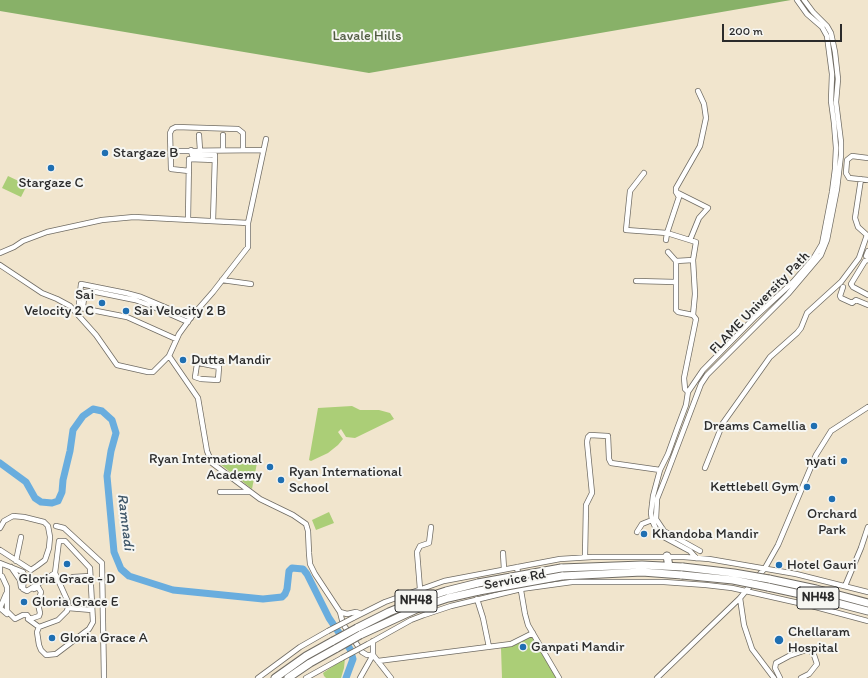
<!DOCTYPE html>
<style>
body{margin:0}
#map{position:relative;width:868px;height:678px;overflow:hidden;background:#f1e5cd;font-family:Itim,sans-serif}
canvas{display:block}
.scale{position:absolute;left:722px;top:24px;width:120px;height:18px;box-sizing:border-box;border:2px solid #2b2b2b;border-top:0;padding-left:5px;font-size:12px;line-height:14px;white-space:nowrap;color:#2b2b2b;-webkit-text-stroke:3px #f6f6f2;paint-order:stroke}
</style>
<div id="map">
<canvas width="868" height="678"></canvas>
<div class="scale">200 m</div>
</div>
<script>
const context = document.querySelector('canvas').getContext('2d');
context.lineJoin = 'round';
function fill(path, color) { context.fillStyle = color; context.fill(path, 'evenodd'); }
const toPath = rows => new Path2D(rows.map(r => 'M' + r).join(''));
function stroke(path, color, width, dash) { context.strokeStyle = color; context.lineWidth = width; context.lineCap = dash ? 'butt' : 'round'; context.setLineDash(dash || []); context.stroke(path); }
function label(font, color, halo, rows, align = 'center') {
  context.font = font + ' Itim,sans-serif'; context.lineWidth = 4; context.setLineDash([]); context.textBaseline = 'middle'; context.strokeStyle = halo; context.fillStyle = color; for (const [text, x, y, turn = 0] of rows) {
    context.save(); context.translate(x, y); context.rotate((+turn || 0) * Math.PI / 180); context.textAlign = isNaN(turn) ? turn : align; if (halo) context.strokeText(text, 0, 0); context.fillText(text, 0, 0); context.restore();
  }
}
fill(toPath([
 [8,176,27,185,21,197,2,188],
 [352,406,360,410,379,410,390,413,394,419,355,438,346,437,341,429,338,432,343,439,338,445,328,453,311,461,309,460,318,408],
 [221,460,257,463,252,489,220,464],
 [329,512,334,523,316,530,312,520],
 [533,633,559,678,502,678,501,648],
 [345,658,344,668,341,678,326,678,324,676,323,673]
]), '#abce77');
fill(toPath([
 [0,0,791,0,369,73,0,11]
]), '#88b168');
stroke(toPath([
 [0,463,26,482,35,498,41,502,52,503,58,501,62,492,63,480,70,451,73,430,83,416,93,409,102,411,112,420,116,433,111,451,107,476,114,552,121,569,129,576,173,590,263,599,282,597,285,594,287,589,289,571,292,568,303,569,307,574,329,618,350,649,353,659,346,678]
]), '#69adde', 7);
const minor = toPath([
 [199,135,200,150],
 [223,135,223,150],
 [191,150,192,155,215,155,213,221],
 [177,151,263,150],
 [868,158,852,156,847,160,846,173,849,178,868,180],
 [189,171,171,169,170,133,172,129,176,127,238,129,243,133,243,150],
 [644,173,630,191,626,230,667,233,696,242,693,260],
 [676,192,708,208,699,218,690,240],
 [188,220,189,159,215,160],
 [666,240,667,233,679,197,676,192,676,188,700,146,706,118,704,104,698,91],
 [868,251,866,256,868,257],
 [668,252,676,261,676,310,678,312,693,315,696,319,684,378,685,389,688,392],
 [0,253,14,247,23,241,47,232,102,220,134,217,248,223],
 [868,260,865,261,851,284,853,287,868,295],
 [676,261,693,260,695,294,693,315],
 [0,265,42,293,57,299,70,306,96,335,117,365,148,372,153,372,169,356,179,334,192,316,213,292,248,247,248,223,266,139],
 [222,280,251,284],
 [636,281,676,282],
 [843,287,840,296,841,298,852,303,856,300,868,305],
 [87,308,83,307,83,306,85,292,91,291,135,300,149,305,188,322],
 [176,339,127,317,81,308,79,305,79,302,81,284,126,293,141,297,191,318],
 [169,356,198,398,207,451,212,463,260,499,293,515,306,524,308,531,309,553,310,564,315,574,340,612,343,624,362,652,367,655,373,655],
 [199,363,219,367,218,380,201,379,195,377,197,364,199,363],
 [705,468,723,423,770,357,797,333,801,328,807,313,841,282,859,258,867,235,858,227,855,218,861,179],
 [220,492,250,492],
 [56,526,64,528,102,563,104,678],
 [0,528,4,521,13,516,24,517,44,522,48,526,50,537,49,548,45,560,37,566,31,570,0,550],
 [637,532,642,524,652,520],
 [700,551,664,531,656,519,657,499,665,479,701,384,707,375,788,294,821,255,827,240,837,189,841,155,841,142,836,102,838,79,835,52,831,33,827,26,813,12,804,0],
 [503,553,504,569],
 [585,557,586,505,592,493,587,442,588,437,590,435,608,436,609,459,611,463,660,470],
 [696,558,690,551,662,536,656,529,652,520,651,513,653,496,660,470,668,454,677,429,686,405,688,392,703,370,756,316,793,282,813,259,822,244,832,192,835,169,836,148,834,123,831,101,832,74,827,36,822,27,807,14,797,0],
 [16,561,21,537],
 [0,563,23,572,24,575,23,589,27,591,55,573,59,541,65,541,90,568,93,622,89,629,56,654,46,655,41,650,39,645,37,632,39,627],
 [0,563,0,576],
 [11,567,20,580,21,587],
 [517,567,525,614,528,625,559,678],
 [0,576,2,576,7,587,7,611,15,619,23,615,27,615,30,619,39,616,40,613,38,604,41,592,38,587,34,589],
 [73,577,90,576],
 [845,586,861,548,868,527],
 [420,589,417,552,420,546,429,543,431,527],
 [6,594,0,608,7,614],
 [477,599,483,618,489,647],
 [68,608,92,610],
 [340,612,347,614,356,612,359,613],
 [353,618,385,602,444,581,560,559,592,557,684,557,709,559,796,574,868,592],
 [28,619,39,627,58,620,67,611,68,607,68,602,55,573],
 [373,641,373,655,391,678],
 [368,644,411,620,424,615,451,606,521,589,572,582,664,582,706,585,732,588,812,606,868,621],
 [378,661,511,644,533,633],
 [258,678,300,647,328,631],
 [306,678,342,658],
 [360,678,373,655],
 [657,678,740,598],
 [774,678,752,649,744,625,740,598,765,568,778,545,816,455,831,431,868,407],
 [780,678,775,668,776,663,789,656,809,649,814,655,817,664,809,674,801,678]
]);
const highway = toPath([
 [667,556,669,566],
 [561,568,642,565,683,567],
 [562,576,642,572,682,575],
 [769,579,816,589,868,603],
 [768,587,814,597,868,611],
 [357,628,389,612,418,600,446,591,478,583],
 [360,635,421,607,448,598,479,591],
 [275,678,306,656,333,641],
 [288,678,310,663,337,648]
]);
stroke(minor, '#706c64', 6);
stroke(highway, '#706c64', 9);
stroke(minor, '#fff', 4.5);
stroke(highway, '#fff', 7);
const minorBridge = toPath([
 [328,631,353,618],
 [342,658,368,644]
]);
const highwayBridge = toPath([
 [683,567,734,573,769,579],
 [682,575,733,580,768,587],
 [478,583,561,568],
 [479,591,562,576],
 [333,641,357,628],
 [337,648,360,635]
]);
stroke(minorBridge, '#706c64', 6, []);
stroke(highwayBridge, '#706c64', 9, []);
stroke(minorBridge, '#fff', 4.5);
stroke(highwayBridge, '#fff', 7);
for (const [x, y, r, color] of [
 [105,153,4,"#1f6fb2"],
 [51,168,4,"#1f6fb2"],
 [102,303,4,"#1f6fb2"],
 [126,311,4,"#1f6fb2"],
 [183,360,4,"#1f6fb2"],
 [814,426,4,"#1f6fb2"],
 [844,461,4,"#1f6fb2"],
 [270,467,4,"#1f6fb2"],
 [281,480,4,"#1f6fb2"],
 [807,487,4,"#1f6fb2"],
 [832,499,4,"#1f6fb2"],
 [644,534,4,"#1f6fb2"],
 [67,564,4,"#1f6fb2"],
 [779,565,4,"#1f6fb2"],
 [24,602,4,"#1f6fb2"],
 [52,638,4,"#1f6fb2"],
 [779,640,5,"#1f6fb2"],
 [523,647,4,"#1f6fb2"]
]) { const dot = new Path2D(); dot.arc(x, y, r, 0, 2 * Math.PI); context.fillStyle = color; context.fill(dot); stroke(dot, '#f6f6f2', 1.5); }
for (const [x, y, w] of [
 [818,598,42],
 [416,601,42]
]) { const box = new Path2D(); box.roundRect(x - w / 2, y - 11, w, 22, 3); context.fillStyle = '#f6f6f2'; context.fill(box); stroke(box, '#2b2b2b', 1); }
label('bold 13px', '#2b2b2b', null, [
 ["NH48",818,598],
 ["NH48",416,601]
]);
label('14px', '#515c42', '#f6f6f2', [
 ["Lavale Hills",367,36]
]);
label('14px', '#2b2b2b', '#f6f6f2', [
 ["Stargaze B",113,153],
 ["Stargaze C",51,183,"center"],
 ["Sai",94,295,"right"],
 ["Velocity 2 C",94,311,"right"],
 ["Sai Velocity 2 B",134,311],
 ["Dutta Mandir",191,360],
 ["Dreams Camellia",806,426,"right"],
 ["Ryan International",262,459,"right"],
 ["Academy",262,475,"right"],
 ["nyati",836,461,"right"],
 ["Ryan International",289,472],
 ["School",289,488],
 ["Kettlebell Gym",799,487,"right"],
 ["Orchard",832,514,"center"],
 ["Park",832,530,"center"],
 ["Khandoba Mandir",652,534],
 ["Hotel Gauri",787,565],
 ["Gloria Grace - D",67,579,"center"],
 ["Gloria Grace E",32,602],
 ["Chellaram",788,632],
 ["Hospital",788,648],
 ["Gloria Grace A",60,638],
 ["Ganpati Mandir",531,647]
], 'left');
label('14px', '#2b2b2b', '#f6f6f2', [
 ["FLAME University Path",760,303,-46],
 ["Service Rd",515,580,-11]
]);
label('italic 15px', '#41586a', '#f6f6f2', [
 ["Ramnadi",125,522,83]
]);
</script>
